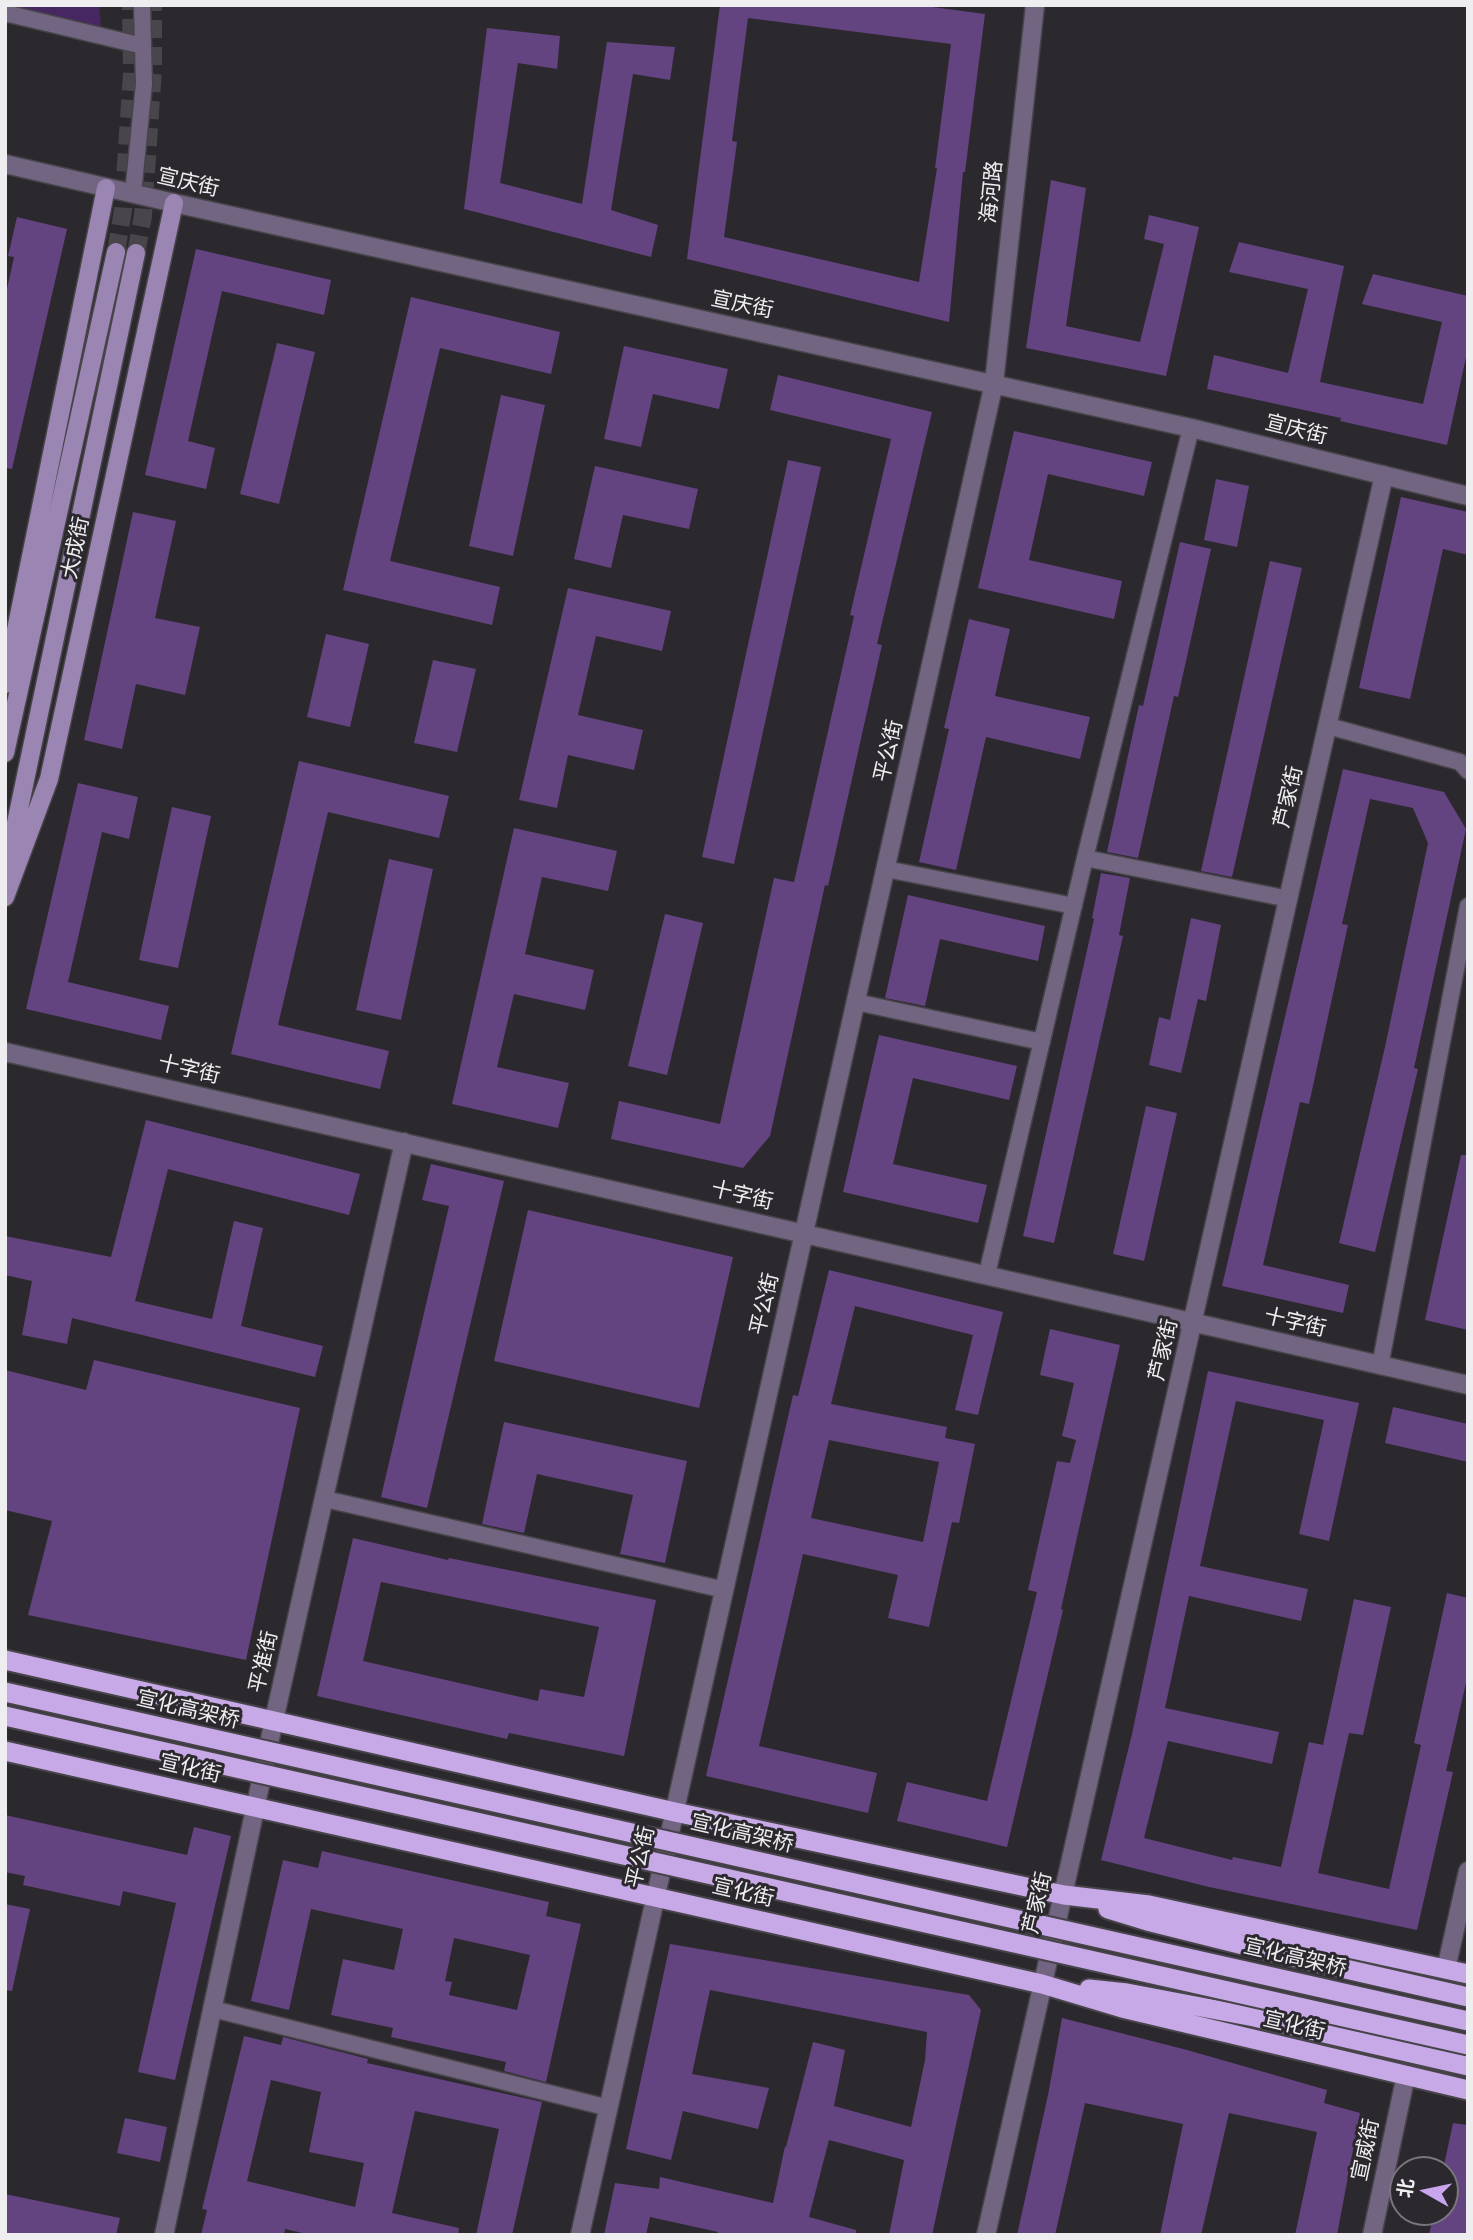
<!DOCTYPE html>
<meta charset="utf-8">
<style>
body{margin:0}
#map{position:relative;width:1473px;height:2240px;overflow:hidden;background:#2c292e;font-family:"IBM Plex Sans","Noto Sans SC",sans-serif}
canvas{display:block}
.frame{position:absolute;inset:0;border:7px solid #eeedf0;pointer-events:none}
.north{position:absolute;left:1389px;top:2156px;width:70px;height:70px;box-sizing:border-box;background:#2c292e;border:2px solid #7a777c;border-radius:50%;rotate:279deg;font-size:19px;font-weight:700;line-height:28px;text-align:center;color:#eeedf0}
.north::after{content:'';display:block;margin:auto;width:24px;height:32px;background:#c9a5ee;clip-path:polygon(50% 0,100% 100%,50% 72%,0 100%)}
</style>
<div id="map">
<canvas width="1473" height="2240"></canvas>
<div class="frame"></div>
<div class="north">北</div>
</div>
<script>
const context = document.querySelector('canvas').getContext('2d');
context.lineJoin = 'round';
function fill(path, color) { context.fillStyle = color; context.fill(path, 'evenodd'); }
const toPath = rows => new Path2D(rows.map(r => 'M' + r).join(''));
function stroke(path, color, width, dash) { context.strokeStyle = color; context.lineWidth = width; context.lineCap = dash ? 'butt' : 'round'; context.setLineDash(dash || []); context.stroke(path); }
function label(font, color, halo, rows, align = 'center') {
  context.font = font + ' "IBM Plex Sans","Noto Sans SC",sans-serif'; context.lineWidth = 6; context.setLineDash([]); context.textBaseline = 'middle'; context.strokeStyle = halo; context.fillStyle = color; for (const [text, x, y, turn = 0] of rows) {
    context.save(); context.translate(x, y); context.rotate((+turn || 0) * Math.PI / 180); context.textAlign = isNaN(turn) ? turn : align; if (halo) context.strokeText(text, 0, 0); context.fillText(text, 0, 0); context.restore();
  }
}
fill(toPath([
 [5,5,99,5,101,29,5,7]
]), '#462761');
fill(toPath([
 [720,5,917,5,985,14,965,172,963,172,949,322,687,259],
 [748,18,951,44,935,168,937,168,919,282,724,237,737,142,732,141],
 [487,28,560,36,557,69,518,63,500,183,582,204,607,42,675,47,670,80,633,74,611,210,658,225,651,257,464,209],
 [1051,180,1086,188,1066,326,1140,342,1164,244,1144,239,1149,215,1199,227,1166,376,1026,348],
 [17,217,67,229,12,469,5,468,5,298,14,257,8,256],
 [1239,242,1344,266,1320,382,1423,404,1442,322,1362,304,1373,274,1468,296,1468,348,1447,445,1340,421,1341,418,1207,389,1214,355,1288,373,1308,289,1229,272],
 [196,249,331,280,324,315,222,291,188,441,215,448,206,489,145,475],
 [411,297,560,332,551,374,440,348,390,561,500,587,492,625,343,590],
 [277,343,315,352,279,504,240,494],
 [624,346,728,369,719,409,653,394,641,447,604,439],
 [778,375,932,412,877,644,882,645,828,886,825,885,770,1136,743,1168,611,1139,619,1101,720,1124,774,878,794,882,854,616,850,615,891,439,770,410],
 [501,395,545,405,513,556,469,546],
 [1014,431,1152,462,1144,496,1048,474,1029,560,1122,581,1114,619,978,588],
 [788,460,821,467,734,864,702,857],
 [595,466,698,489,689,529,623,515,611,568,574,559],
 [1216,479,1249,486,1237,547,1204,540],
 [1401,497,1468,512,1468,555,1443,549,1410,699,1359,688],
 [133,512,176,521,155,618,200,627,185,695,136,684,122,749,84,740],
 [1180,542,1211,549,1178,697,1174,696,1138,858,1107,852,1139,705,1143,706],
 [1270,561,1302,568,1232,877,1201,871],
 [568,588,671,611,662,651,596,636,578,715,643,730,634,770,568,755,557,808,519,800],
 [969,619,1010,629,995,696,1090,717,1080,759,986,737,956,870,919,862,949,729,944,728],
 [326,634,369,644,350,727,307,717],
 [433,660,476,669,457,752,414,743],
 [299,761,449,796,439,838,328,812,278,1025,389,1051,380,1089,231,1054],
 [1343,769,1444,792,1466,829,1414,1068,1418,1069,1375,1252,1339,1243,1385,1047,1428,843,1413,808,1370,799,1342,924,1348,925,1309,1104,1300,1102,1263,1265,1349,1285,1343,1313,1222,1286],
 [78,783,138,797,129,839,102,832,68,982,169,1006,161,1040,26,1009],
 [172,807,211,816,178,968,139,960],
 [514,828,617,851,608,891,542,877,525,954,594,970,585,1010,514,994,497,1067,569,1083,558,1128,452,1104],
 [389,859,433,869,401,1020,356,1010],
 [1101,873,1130,878,1119,935,1123,936,1054,1243,1023,1236,1094,919,1092,918],
 [908,895,1045,926,1038,961,940,939,925,1006,885,998],
 [665,914,703,923,667,1075,628,1066],
 [1191,918,1221,925,1206,1001,1198,999,1181,1073,1149,1065,1159,1017,1170,1020],
 [879,1035,1017,1066,1009,1100,913,1078,893,1164,987,1185,978,1223,843,1192],
 [1146,1106,1177,1113,1144,1261,1113,1254],
 [146,1120,360,1174,349,1215,168,1169,135,1301,212,1319,234,1221,263,1228,241,1326,323,1346,315,1377,72,1318,67,1344,22,1335,32,1281,5,1275,5,1236,111,1257],
 [1461,1155,1468,1155,1468,1330,1425,1320],
 [431,1164,504,1181,427,1508,381,1497,449,1206,422,1200],
 [528,1210,733,1257,699,1408,494,1361],
 [829,1270,1003,1312,978,1415,955,1410,973,1335,855,1306,831,1404,947,1427,945,1438,975,1444,959,1523,952,1522,929,1627,888,1618,898,1575,803,1554,759,1746,877,1773,868,1813,706,1776,793,1395,798,1396],
 [829,1440,939,1462,923,1542,811,1518],
 [1050,1329,1120,1345,1061,1609,1063,1610,1007,1847,897,1821,907,1782,987,1801,1037,1592,1028,1590,1057,1461,1070,1463,1076,1440,1062,1436,1074,1383,1040,1375],
 [94,1360,300,1408,246,1660,28,1615,52,1521,5,1510,5,1370,86,1390],
 [1208,1371,1359,1403,1329,1541,1299,1534,1324,1420,1236,1401,1200,1566,1308,1589,1301,1621,1189,1596,1165,1708,1279,1732,1272,1764,1168,1741,1144,1838,1232,1860,1233,1857,1281,1867,1309,1742,1323,1745,1354,1599,1391,1607,1363,1735,1349,1733,1318,1873,1389,1889,1421,1745,1414,1743,1447,1593,1468,1598,1468,1674,1446,1771,1453,1772,1417,1930,1209,1887,1101,1860,1132,1734],
 [1393,1407,1468,1424,1468,1462,1385,1443],
 [504,1422,687,1461,665,1563,620,1554,633,1495,537,1474,524,1533,482,1524],
 [353,1538,448,1560,449,1558,656,1600,624,1756,509,1733,507,1739,317,1696],
 [381,1582,599,1627,584,1697,540,1689,538,1701,363,1661],
 [5,1815,187,1855,194,1827,231,1836,175,2080,138,2072,176,1903,123,1891,120,1906,23,1885,25,1876,5,1872],
 [322,1851,549,1902,546,1916,581,1924,546,2082,504,2071,506,2062,391,2037,393,2028,331,2015,343,1959,394,1970,403,1929,311,1909,289,2010,251,2001,283,1860,318,1868],
 [454,1938,530,1955,517,2010,449,1995,452,1982,445,1981],
 [5,1904,30,1909,12,1991,5,1990],
 [670,1944,969,1995,981,2010,932,2235,889,2235,904,2160,829,2140,809,2217,856,2230,856,2235,717,2235,718,2232,650,2217,646,2235,604,2235,615,2183,659,2189,660,2177,773,2203,785,2146,786,2147,813,2042,845,2050,834,2106,911,2127,925,2060,927,2032,710,1990,692,2074,769,2088,758,2129,683,2111,671,2160,626,2149],
 [1062,2018,1187,2050,1327,2090,1324,2103,1360,2113,1337,2235,1295,2235,1317,2132,1229,2113,1201,2235,1160,2235,1183,2124,1085,2103,1055,2235,1017,2235,1048,2095],
 [244,2036,281,2045,283,2037,368,2059,367,2063,542,2102,512,2235,476,2235,499,2129,415,2111,392,2213,459,2228,458,2235,311,2235,285,2229,284,2235,201,2235,207,2210,202,2209],
 [271,2080,321,2092,309,2152,364,2163,355,2207,247,2181],
 [125,2118,167,2127,160,2162,117,2153],
 [1453,2123,1468,2125,1468,2235,1429,2235,1434,2212,1445,2212,1445,2170,1443,2170],
 [5,2194,120,2218,116,2235,5,2235]
]), '#634380');
stroke(toPath([
 [116,252,123,210,132,73,131,5],
 [136,253,143,216,153,69,153,5]
]), '#49464b', 18, [18, 9]);
const minor = toPath([
 [5,13,143,46],
 [133,194,144,84,142,5],
 [1328,726,1460,762,1468,771],
 [1085,858,1289,899],
 [886,869,1074,906],
 [856,1002,1042,1042],
 [987,1274,1085,858,1191,428],
 [1380,1366,1468,906],
 [325,1499,725,1590],
 [213,2009,609,2108]
]);
const tertiary = toPath([
 [5,164,174,203,1191,428,1468,496],
 [5,1052,1468,1385],
 [1446,1969,1468,1871],
 [164,2235,274,1720,404,1142],
 [580,2235,994,383,1035,5],
 [986,2235,1384,475],
 [1372,2235,1406,2075]
]);
const secondary = toPath([
 [5,684,106,188],
 [5,753,116,252],
 [7,866,136,253],
 [5,897,49,779,174,203]
]);
const trunk = toPath([
 [5,1660,675,1812,1064,1895,1149,1905,1468,1974],
 [5,1751,1042,1984,1122,2008,1468,2090],
 [1108,1909,1147,1921,1267,1951,1468,1997],
 [1089,1989,1127,1993,1254,2017,1468,2066]
]);
stroke(minor, '#474449', 19);
stroke(tertiary, '#474449', 21);
stroke(secondary, '#474449', 21);
stroke(trunk, '#474449', 23);
stroke(minor, '#726581', 16);
stroke(tertiary, '#726581', 18);
stroke(secondary, '#9b85b2', 18);
stroke(trunk, '#c8a9e8', 19);
const trunkBridge = toPath([
 [5,1692,1468,2021],
 [5,1716,1468,2045]
]);
stroke(trunkBridge, '#474449', 23, []);
stroke(trunkBridge, '#c8a9e8', 19);
label('21px', '#eeedf0', '#2c292e', [
 ["宣庆街",188,183,13],
 ["海河路",992,192,-84],
 ["宣庆街",742,305,12],
 ["宣庆街",1296,430,14],
 ["大成街",76,548,-78],
 ["平公街",889,751,-77],
 ["芦家街",1289,797,-77],
 ["十字街",189,1070,13],
 ["十字街",742,1196,13],
 ["平公街",765,1304,-77],
 ["十字街",1295,1323,13],
 ["芦家街",1164,1350,-77],
 ["平准街",264,1662,-77],
 ["宣化高架桥",188,1710,13],
 ["宣化街",190,1769,13],
 ["宣化高架桥",742,1834,13],
 ["平公街",641,1857,-77],
 ["宣化街",743,1893,13],
 ["芦家街",1038,1903,-77],
 ["宣化高架桥",1295,1958,13],
 ["宣化街",1294,2026,13],
 ["宣威街",1366,2150,-78]
]);
</script>
